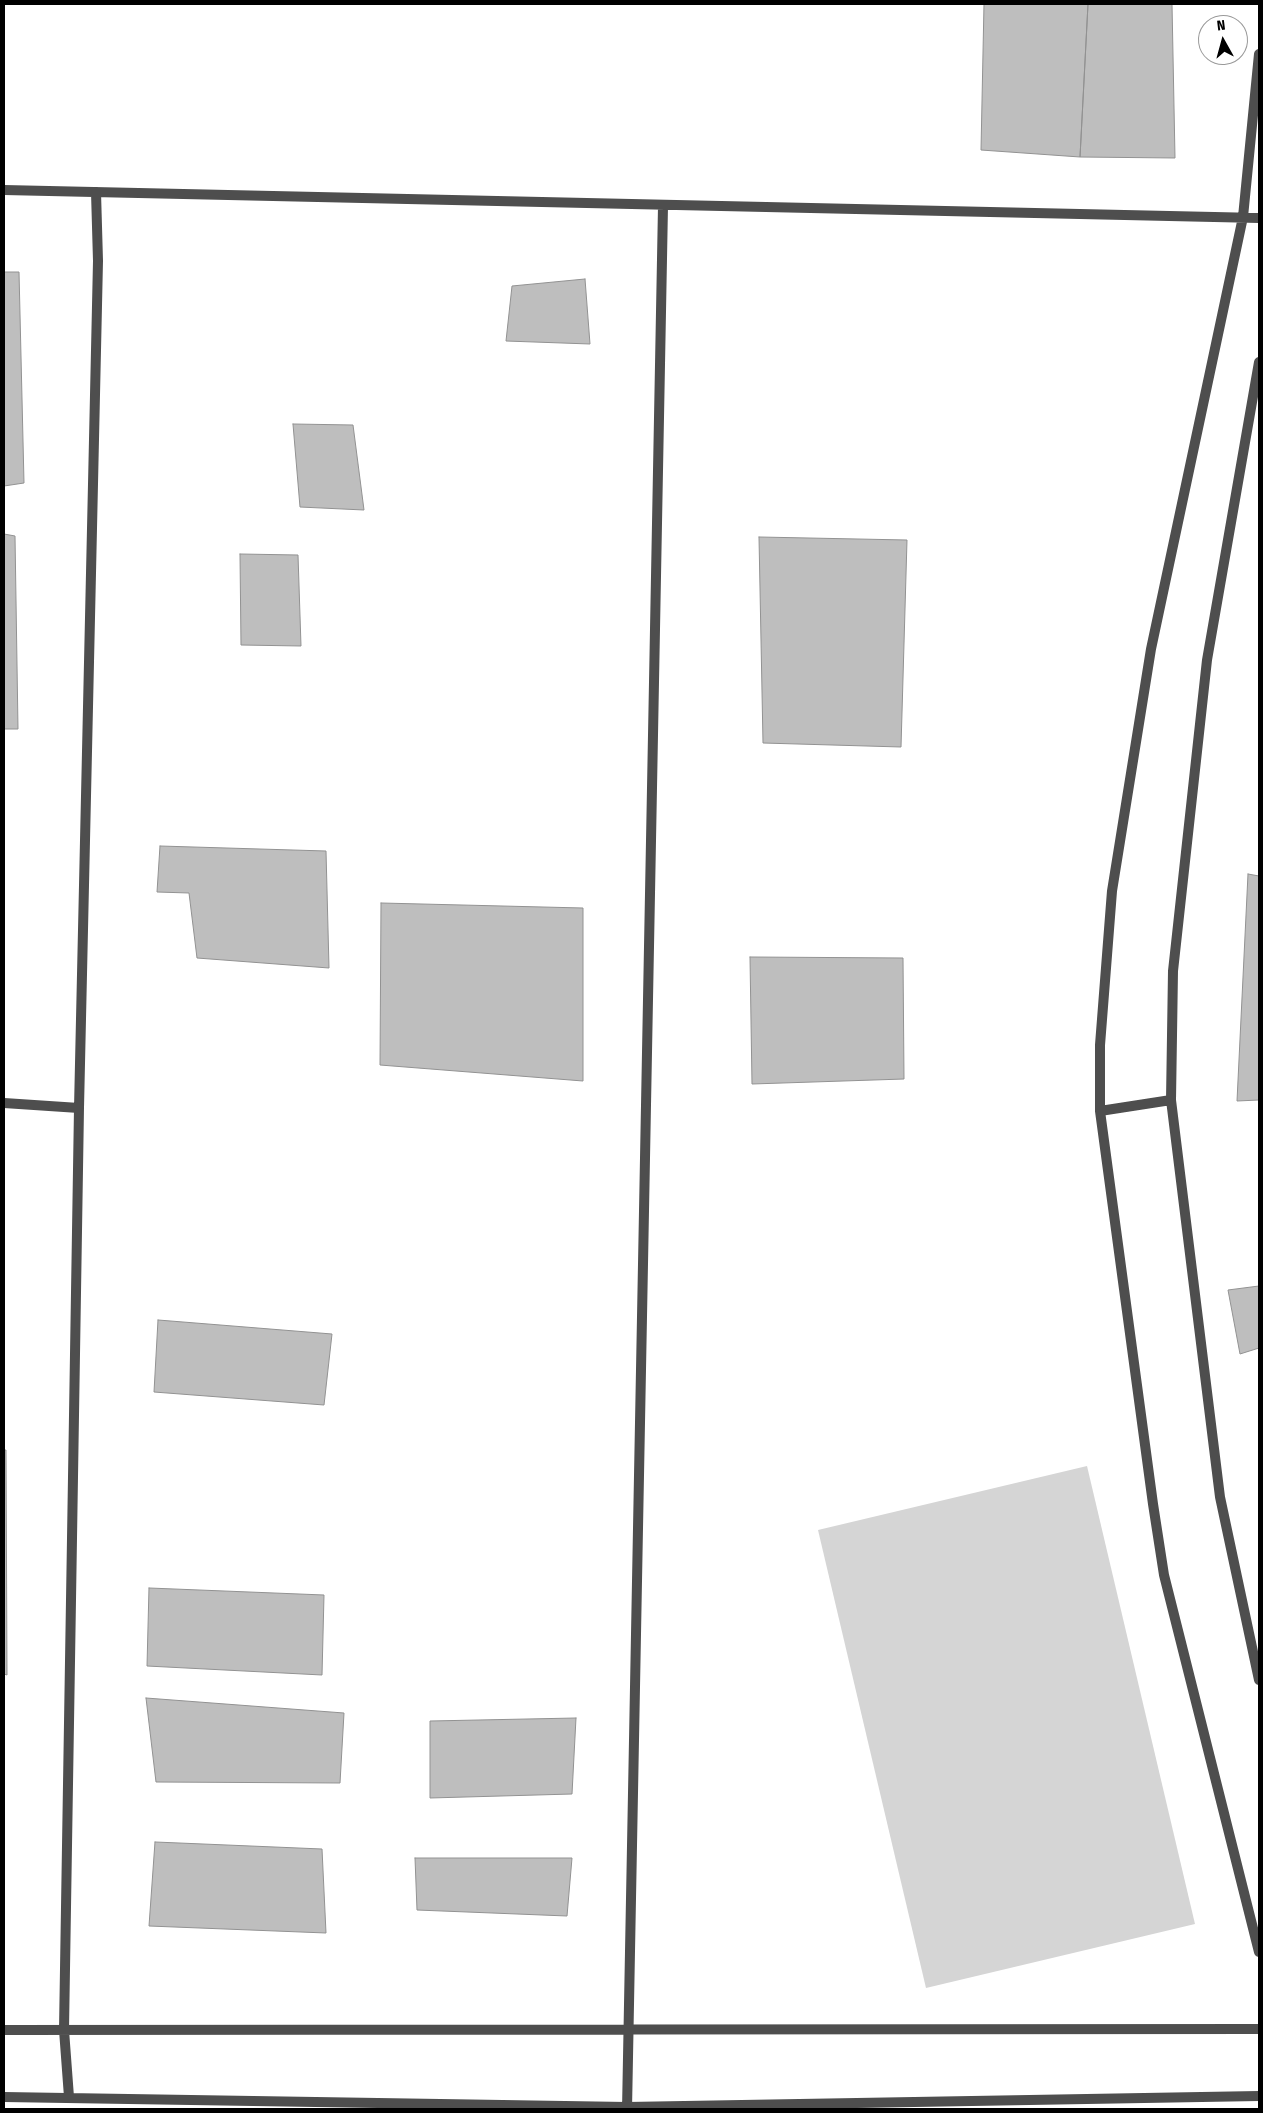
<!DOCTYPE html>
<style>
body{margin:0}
#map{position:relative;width:1263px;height:2113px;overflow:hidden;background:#fff;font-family:"Fira Sans Condensed",sans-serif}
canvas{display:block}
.frame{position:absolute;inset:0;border:5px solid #000;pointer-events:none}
.north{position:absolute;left:1198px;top:15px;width:50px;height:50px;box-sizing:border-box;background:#fff;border:1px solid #999;border-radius:50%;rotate:353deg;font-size:14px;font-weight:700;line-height:20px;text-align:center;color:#000}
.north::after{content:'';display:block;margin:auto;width:18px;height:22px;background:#000;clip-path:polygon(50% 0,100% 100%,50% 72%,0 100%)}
</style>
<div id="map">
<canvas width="1263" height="2113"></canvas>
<div class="frame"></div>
<div class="north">N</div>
</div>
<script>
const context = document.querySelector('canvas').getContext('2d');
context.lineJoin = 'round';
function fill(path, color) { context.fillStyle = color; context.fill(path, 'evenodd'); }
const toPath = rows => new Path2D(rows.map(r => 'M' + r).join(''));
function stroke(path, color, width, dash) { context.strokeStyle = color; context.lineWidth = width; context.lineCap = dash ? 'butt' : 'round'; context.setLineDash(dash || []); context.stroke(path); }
fill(toPath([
 [1087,1466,1195,1924,926,1988,818,1530]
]), '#d5d5d5');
const building = toPath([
 [984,4,1088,4,1080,157,981,150,984,4],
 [1088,4,1172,4,1175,158,1080,157,1088,4],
 [4,272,19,272,24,483,4,486,4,272],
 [585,279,590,344,506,341,512,286,585,279],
 [293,424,353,425,364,510,300,507,293,424],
 [4,534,15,536,18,729,4,729,4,534],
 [759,537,907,540,901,747,763,743,759,537],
 [240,554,298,555,301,646,241,645,240,554],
 [160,846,326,851,329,968,197,958,189,893,157,892,160,846],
 [1248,874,1259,876,1259,1100,1237,1101,1248,874],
 [381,903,583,908,583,1081,380,1065,381,903],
 [750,957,903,958,904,1079,752,1084,750,957],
 [1259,1286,1259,1348,1240,1354,1228,1290,1259,1286],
 [158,1320,332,1334,324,1405,154,1392,158,1320],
 [4,1450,6,1450,7,1675,4,1674,4,1450],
 [149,1588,324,1595,322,1675,147,1666,149,1588],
 [146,1698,344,1713,340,1783,156,1782,146,1698],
 [576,1718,572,1794,430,1798,430,1721,576,1718],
 [155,1842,322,1849,326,1933,149,1926,155,1842],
 [415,1858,572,1858,567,1916,417,1910,415,1858]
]);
fill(building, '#bebebe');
stroke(building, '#929292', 1);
stroke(toPath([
 [1259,54,1243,217,1151,649,1112,891,1100,1045,1100,1111,1153,1504,1164,1575,1259,1952],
 [4,190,1259,218],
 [1259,362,1207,660,1173,971,1171,1100,1220,1497,1259,1680],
 [4,1103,79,1108],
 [1100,1111,1171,1100],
 [4,2030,1259,2029],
 [4,2097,627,2107,1259,2096],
 [69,2097,64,2030,79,1108,98,261,96,192],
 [627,2109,663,206]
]), '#4e4e4e', 10);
</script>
